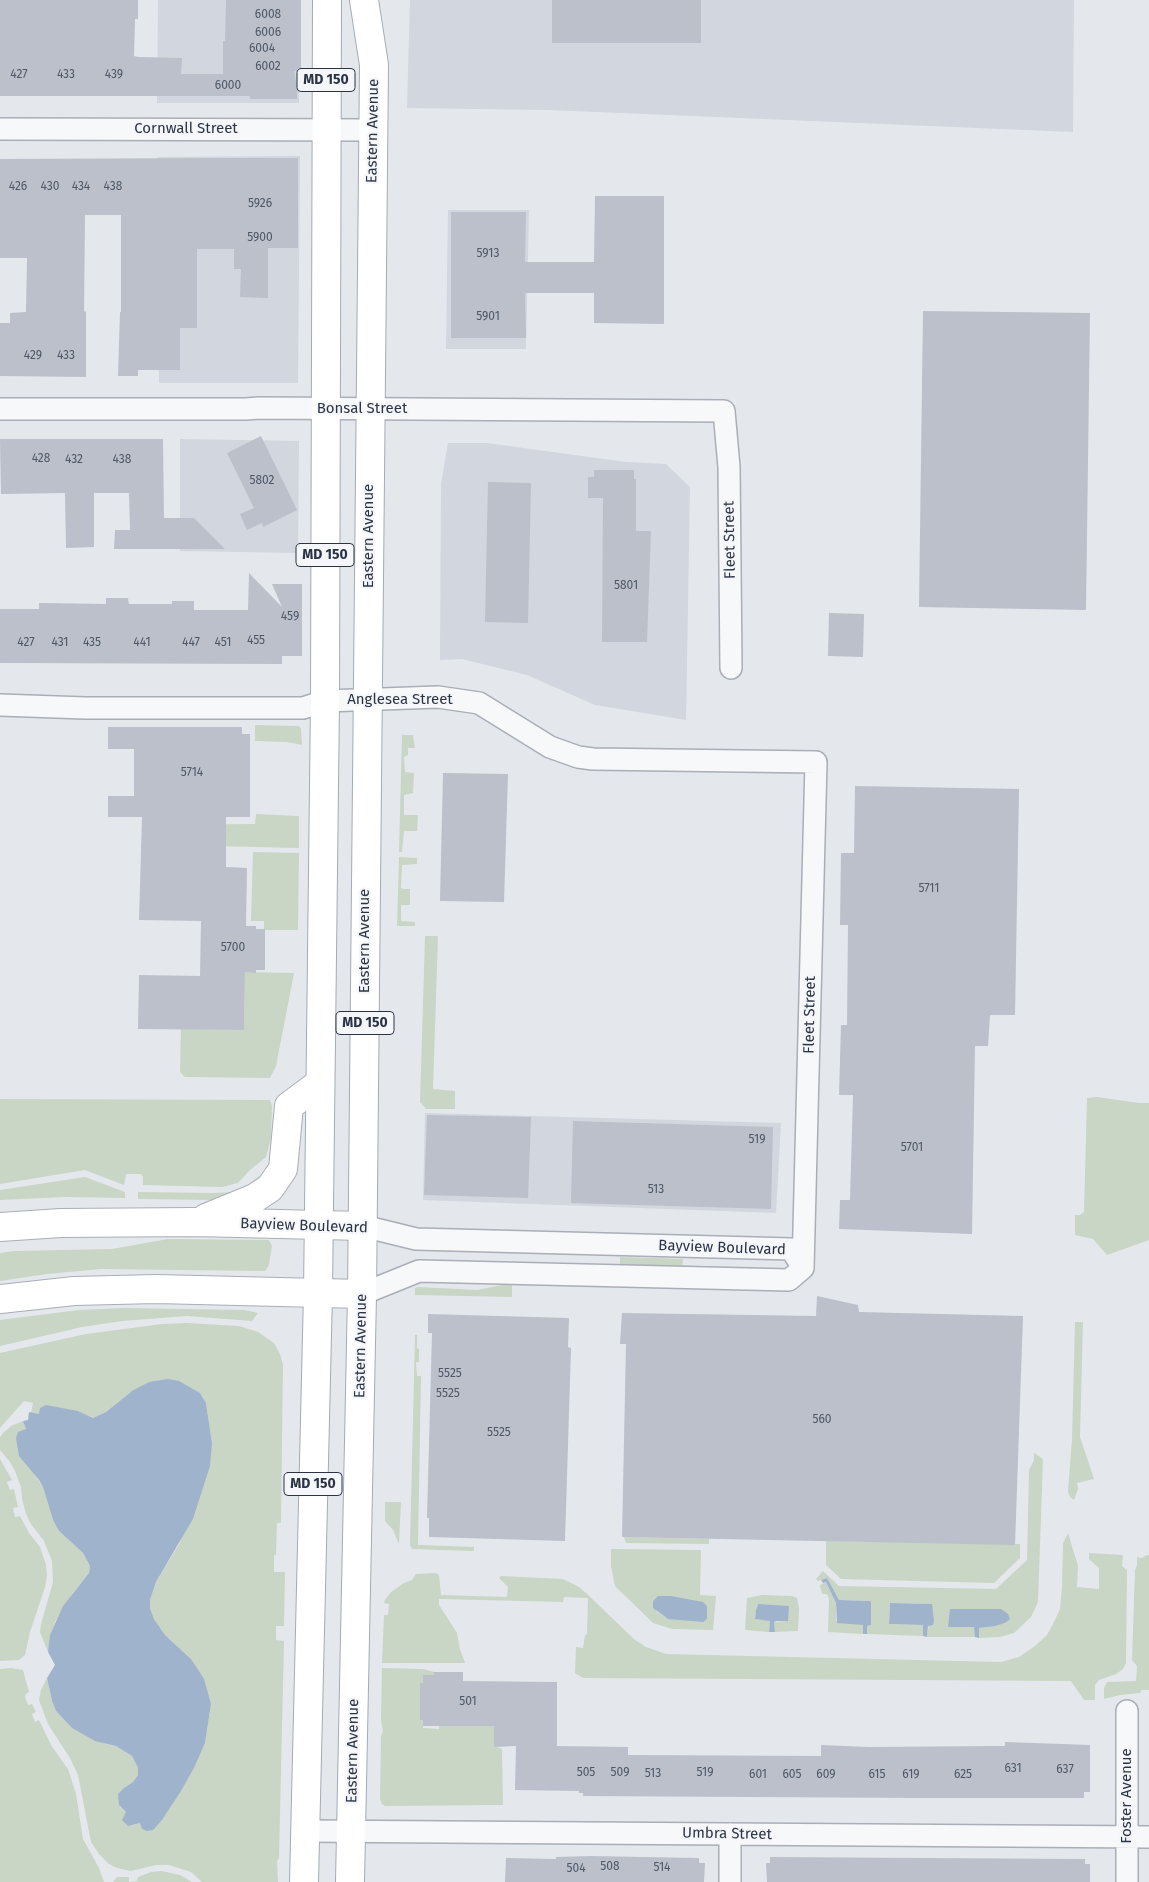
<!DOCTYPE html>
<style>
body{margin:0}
canvas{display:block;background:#e4e7ec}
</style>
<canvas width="1149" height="1882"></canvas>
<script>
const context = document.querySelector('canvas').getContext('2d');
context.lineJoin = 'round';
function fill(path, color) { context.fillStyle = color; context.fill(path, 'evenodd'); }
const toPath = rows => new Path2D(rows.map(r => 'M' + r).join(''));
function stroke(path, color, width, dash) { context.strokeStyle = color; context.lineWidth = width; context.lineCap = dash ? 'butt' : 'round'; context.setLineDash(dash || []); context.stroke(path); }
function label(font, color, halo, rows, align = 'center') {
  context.font = font + ' "Fira Sans",sans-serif'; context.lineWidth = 4.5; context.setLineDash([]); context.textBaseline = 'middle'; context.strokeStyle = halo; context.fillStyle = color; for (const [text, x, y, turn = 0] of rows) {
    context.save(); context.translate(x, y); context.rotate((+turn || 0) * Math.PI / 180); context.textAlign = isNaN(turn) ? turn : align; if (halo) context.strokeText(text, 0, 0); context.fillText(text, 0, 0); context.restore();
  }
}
fill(toPath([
 [158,0,300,0,299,103,157,103],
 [410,0,1074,0,1073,132,549,110,407,108],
 [300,156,298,383,159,383,158,157],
 [448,210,529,210,526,349,446,349],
 [180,439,299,441,298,553,180,551],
 [448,443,487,443,626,462,666,464,690,487,686,720,595,705,527,675,462,659,440,660,441,484],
 [425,1113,781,1123,776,1213,423,1200]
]), '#d2d6de');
fill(toPath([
 [255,725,298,726,301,728,302,745,287,742,255,741],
 [402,735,413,735,415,748,408,748,408,755,404,757,405,772,414,773,413,793,404,795,404,815,418,815,417,831,404,831,402,852,399,852],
 [256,814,299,816,299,848,169,845,152,825,255,824],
 [253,852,299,853,298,930,266,930,264,929,264,921,251,921],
 [399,857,417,858,417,864,402,865,401,888,403,889,410,889,410,905,401,905,401,921,415,922,415,926,397,926],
 [425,936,438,936,433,1089,455,1091,455,1109,426,1109,420,1102],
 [245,972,294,973,276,1066,270,1078,185,1077,181,1073,180,1071,181,1029,244,1030],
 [1097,1097,1139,1103,1149,1103,1149,1240,1107,1255,1093,1239,1075,1235,1075,1215,1080,1215,1084,1212,1087,1098],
 [0,1099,270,1100,272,1106,271,1138,266,1157,250,1170,238,1183,222,1187,143,1185,143,1177,141,1174,126,1174,124,1185,85,1170,0,1184],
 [259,1176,260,1183,218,1200,138,1199,138,1192,212,1193,235,1192,244,1188],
 [85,1177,125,1192,125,1198,66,1197,0,1200,0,1190],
 [168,1239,269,1240,272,1246,269,1265,265,1271,101,1269,47,1274,0,1281,0,1253,14,1251,112,1249],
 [620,1257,683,1259,682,1269,620,1267],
 [512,1283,512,1297,415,1295,415,1288,418,1287,477,1290],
 [125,1308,245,1310,258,1313,252,1321,187,1316,122,1321,82,1327,0,1346,0,1320,79,1310],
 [1075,1322,1083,1322,1080,1437,1094,1479,1077,1483,1078,1489,1074,1500,1070,1497,1068,1492,1072,1439],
 [187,1323,239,1326,258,1332,274,1343,280,1354,283,1364,281,1523,277,1523,276,1555,274,1555,274,1572,285,1572,284,1626,276,1626,276,1640,284,1641,279,1858,277,1861,278,1882,202,1882,191,1872,169,1865,156,1865,131,1871,117,1868,109,1864,99,1854,91,1842,78,1775,70,1758,48,1724,39,1700,41,1690,47,1678,52,1701,56,1711,72,1728,106,1744,116,1746,132,1756,138,1768,138,1775,133,1782,124,1788,120,1807,126,1812,132,1825,140,1823,195,1766,205,1743,211,1704,191,1659,165,1635,154,1619,150,1608,150,1600,156,1582,180,1543,212,1443,206,1403,200,1393,132,1391,106,1412,93,1418,78,1411,39,1415,31,1413,33,1403,24,1401,0,1428,0,1353,86,1334,162,1324],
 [415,1335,417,1335,417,1348,419,1349,419,1362,416,1362,417,1376,421,1376,418,1545,474,1547,474,1551,412,1549,410,1545],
 [23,1421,26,1429,34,1474,43,1487,53,1520,59,1531,83,1553,90,1566,89,1573,72,1594,55,1622,48,1652,40,1632,41,1624,53,1582,52,1561,44,1541,31,1524,26,1514,22,1499,21,1487,15,1471,10,1462,0,1450,0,1437,3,1433,11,1426],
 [1034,1453,1043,1459,1038,1602,1031,1617,1014,1633,1000,1637,979,1638,979,1628,1006,1623,996,1609,950,1609,975,1627,975,1637,927,1637,932,1604,890,1603,889,1624,924,1625,923,1636,867,1634,867,1626,871,1625,871,1602,869,1601,839,1600,827,1578,818,1581,816,1579,823,1571,839,1586,996,1589,1027,1560,1029,1470,1034,1460],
 [0,1459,12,1480,7,1482,10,1490,14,1489,18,1507,13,1508,15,1517,20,1516,29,1533,40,1547,46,1565,47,1575,45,1587,30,1632,25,1655,19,1660,0,1661],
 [385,1502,401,1502,399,1544,393,1530,385,1521],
 [1068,1533,1078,1566,1077,1587,1099,1589,1099,1568,1089,1559,1089,1553,1123,1555,1122,1566,1127,1570,1126,1663,1123,1669,1116,1674,1099,1680,1095,1685,1095,1700,1084,1700,1071,1681,583,1678,575,1673,576,1647,583,1648,585,1635,587,1634,588,1598,564,1597,563,1602,439,1599,439,1605,457,1633,460,1649,465,1663,382,1663,384,1615,388,1615,389,1604,384,1603,385,1600,391,1592,404,1583,412,1580,416,1574,436,1573,439,1575,441,1595,507,1597,508,1587,499,1578,501,1576,563,1579,579,1587,586,1593,634,1639,646,1647,666,1654,1001,1662,1019,1657,1035,1646,1047,1635,1054,1622,1060,1609,1062,1587,1063,1543],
 [624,1537,709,1539,709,1544,626,1543],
 [826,1541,1020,1544,1020,1558,994,1583,841,1579,826,1565],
 [611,1549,701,1550,700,1595,716,1596,713,1630,672,1629,653,1623,615,1586,611,1566],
 [658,1596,678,1598,668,1619,656,1611],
 [1147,1555,1149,1555,1149,1690,1142,1690,1140,1693,1120,1695,1104,1699,1104,1688,1107,1682,1136,1681,1137,1666,1132,1660,1135,1570,1137,1565,1137,1557,1142,1558],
 [826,1582,836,1603,836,1621,863,1625,863,1634,828,1632,829,1599,827,1594,822,1594,820,1585],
 [762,1595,792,1596,797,1598,799,1608,798,1631,775,1632,774,1622,786,1621,757,1605,755,1618,760,1620,770,1620,769,1632,745,1630,747,1598],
 [11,1668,23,1670,29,1692,26,1694,25,1697,28,1705,32,1704,36,1712,32,1714,35,1722,39,1720,51,1745,68,1769,76,1794,83,1839,99,1868,104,1882,0,1882,0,1669],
 [382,1668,423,1669,434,1672,434,1675,423,1683,420,1720,423,1720,423,1728,439,1729,439,1726,494,1726,494,1746,502,1749,503,1805,385,1806,382,1804,380,1799,381,1736,383,1730,381,1720],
 [162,1871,180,1875,192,1882,113,1882,117,1877,129,1877,129,1882,137,1881,138,1877,151,1872]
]), '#c9d6c5');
fill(toPath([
 [168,1379,179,1381,200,1393,206,1403,212,1443,210,1466,193,1519,156,1582,150,1600,150,1608,154,1619,165,1635,191,1659,197,1668,204,1679,211,1704,205,1743,195,1766,181,1791,162,1820,153,1830,147,1831,142,1829,140,1823,128,1826,122,1820,126,1812,119,1805,118,1794,124,1788,133,1782,138,1775,138,1768,132,1756,116,1746,95,1741,72,1728,56,1711,52,1701,47,1678,55,1665,48,1652,50,1635,63,1606,89,1573,90,1566,83,1553,59,1531,53,1520,43,1487,39,1480,19,1456,16,1438,18,1432,26,1429,23,1421,28,1420,29,1412,39,1414,40,1408,46,1405,78,1411,93,1418,106,1412,132,1391,149,1382],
 [827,1578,839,1600,870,1601,871,1602,871,1625,867,1626,867,1634,863,1634,863,1625,837,1623,836,1603,826,1582,823,1583,821,1580],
 [658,1596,671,1596,703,1602,707,1606,707,1619,703,1622,668,1619,653,1608,653,1601],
 [890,1603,932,1604,934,1621,933,1625,928,1626,927,1637,923,1636,923,1625,889,1624],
 [758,1604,789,1606,788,1621,776,1621,774,1622,775,1632,769,1632,770,1621,755,1619,756,1610],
 [950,1609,1001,1609,1008,1614,1010,1619,1005,1623,995,1626,979,1628,979,1638,975,1637,974,1627,948,1627]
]), '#9fb4cc');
fill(toPath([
 [0,0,138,0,138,19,135,19,134,56,138,57,182,58,181,74,223,74,223,41,225,41,226,0,301,0,301,71,294,71,297,86,297,99,250,99,250,96,0,96],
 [552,0,701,0,701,43,552,43],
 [224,158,298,158,298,248,268,248,268,298,240,297,241,269,234,269,234,249,197,249,197,328,180,328,180,370,138,370,138,376,118,376,120,312,121,312,121,215,85,215,84,311,86,312,86,377,0,376,0,323,10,323,10,313,26,312,27,258,0,258,0,159],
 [595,196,664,196,664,324,594,323,594,293,525,293,526,338,451,338,451,212,526,212,525,262,594,262],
 [923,311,1090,313,1086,610,919,607],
 [261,436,297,510,263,527,262,523,247,530,240,514,254,508,227,453],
 [0,439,163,439,164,518,194,518,225,549,114,549,115,530,130,530,129,493,94,493,94,547,66,548,65,493,1,494],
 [594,470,634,470,634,479,636,479,636,531,651,531,647,642,602,642,603,498,588,498,588,477,594,477],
 [488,482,531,483,528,623,485,622],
 [249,573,282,607,272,584,302,584,302,656,282,656,282,664,0,663,0,609,39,609,39,603,106,604,106,598,128,598,129,604,172,604,172,601,194,601,194,610,248,610],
 [829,613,864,614,863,657,828,656],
 [108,727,242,727,242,734,250,734,250,817,226,817,226,867,247,868,246,926,256,926,256,929,265,929,265,970,256,970,256,973,245,972,244,1030,138,1029,139,975,200,976,201,921,139,920,142,817,108,817,108,796,134,796,134,749,108,749],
 [443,773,508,774,504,902,440,901],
 [855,786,1019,789,1015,1015,990,1015,988,1046,975,1046,972,1234,839,1229,840,1200,850,1200,853,1095,839,1095,841,1025,847,1025,848,925,840,925,841,853,854,853],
 [427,1115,531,1117,528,1198,424,1195],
 [573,1121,773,1127,771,1209,571,1203],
 [817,1296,858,1305,859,1312,1023,1316,1015,1545,622,1537,626,1344,620,1344,622,1313,816,1316],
 [428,1314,569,1318,568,1347,571,1348,565,1541,429,1537,429,1518,427,1518,432,1333,428,1333],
 [434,1672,463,1672,463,1681,557,1682,557,1746,628,1747,628,1755,821,1756,821,1745,869,1747,990,1746,1005,1746,1005,1742,1090,1745,1090,1792,1084,1792,1084,1798,920,1798,583,1796,583,1793,579,1793,579,1791,515,1790,516,1746,494,1747,494,1726,423,1726,423,1720,420,1720,420,1683,423,1683,423,1675,434,1675],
 [591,1856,699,1858,699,1863,705,1863,704,1882,505,1882,506,1858,556,1859,556,1857],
 [770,1857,1085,1859,1085,1864,1090,1864,1090,1882,767,1882,766,1863,770,1863]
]), '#bbc0ca');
const street = toPath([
 [0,129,372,130],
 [0,409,246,409,259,408,724,411,729,467,731,668],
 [0,705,85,708,303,708,325,701,438,697,479,703,550,747,578,757,593,759,816,762,803,1268],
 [363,1226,416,1239,791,1249,803,1268],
 [362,1294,419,1271,789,1280,803,1268],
 [305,1831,1149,1837],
 [730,1882,730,1834],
 [1127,1882,1127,1711]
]);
const secondary = toPath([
 [206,1218,255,1198,270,1188,283,1169,289,1106,320,1083],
 [0,1227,61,1223,195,1222,363,1226],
 [0,1299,74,1291,156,1289,362,1294]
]);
const primary = toPath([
 [304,1882,318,1293,325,701,327,0],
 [350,1882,362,1294,374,65,364,0]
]);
stroke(street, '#a9aeb7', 24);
stroke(secondary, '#a9aeb7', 30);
stroke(primary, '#a3abb8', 30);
stroke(street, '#f7f8fa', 21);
stroke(secondary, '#fff', 28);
stroke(primary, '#fff', 28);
label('12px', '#4f5766', null, [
 ["6008",268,15],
 ["6006",268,33],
 ["6004",262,49],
 ["6002",268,67],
 ["427",19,75],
 ["433",66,75],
 ["439",114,75],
 ["6000",228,86],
 ["426",18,187],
 ["430",50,187],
 ["434",81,187],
 ["438",113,187],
 ["5926",260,204],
 ["5900",260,238],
 ["5913",488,254],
 ["5901",488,317],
 ["429",33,356],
 ["433",66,356],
 ["428",41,459],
 ["432",74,460],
 ["438",122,460],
 ["5802",262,481],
 ["5801",626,586],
 ["459",290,617],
 ["455",256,641],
 ["427",26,643],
 ["431",60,643],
 ["435",92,643],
 ["441",142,643],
 ["447",191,643],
 ["451",223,643],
 ["5714",192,773],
 ["5711",929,889],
 ["5700",233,948],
 ["519",757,1140],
 ["5701",912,1148],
 ["513",656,1190],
 ["5525",450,1374],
 ["5525",448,1394],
 ["560",822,1420],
 ["5525",499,1433],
 ["501",468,1702],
 ["631",1013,1769],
 ["637",1065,1770],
 ["505",586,1773],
 ["509",620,1773],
 ["519",705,1773],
 ["513",653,1774],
 ["601",758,1775],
 ["605",792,1775],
 ["609",826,1775],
 ["615",877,1775],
 ["619",911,1775],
 ["625",963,1775],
 ["508",610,1867],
 ["514",662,1868],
 ["504",576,1869]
]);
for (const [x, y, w] of [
 [326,80,58],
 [325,555,58],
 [365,1023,58],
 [313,1484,58]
]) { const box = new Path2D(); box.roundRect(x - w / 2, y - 11.5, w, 23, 4); context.fillStyle = '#f4f6f9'; context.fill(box); stroke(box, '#2b3445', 1); }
label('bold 14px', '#2b3445', null, [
 ["MD 150",326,80],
 ["MD 150",325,555],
 ["MD 150",365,1023],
 ["MD 150",313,1484]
]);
label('15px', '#2b3445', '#f4f6f9', [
 ["Cornwall Street",186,129],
 ["Eastern Avenue",373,131,-89],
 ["Bonsal Street",362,409],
 ["Eastern Avenue",369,536,-90],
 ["Fleet Street",730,540,-91],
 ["Anglesea Street",400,700],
 ["Eastern Avenue",365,941,-90],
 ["Fleet Street",810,1015,-89],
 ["Bayview Boulevard",304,1226,2],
 ["Bayview Boulevard",722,1248,2],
 ["Eastern Avenue",361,1346,-89],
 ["Eastern Avenue",353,1751,-89],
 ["Foster Avenue",1127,1796,-90],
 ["Umbra Street",727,1834,1]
]);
</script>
